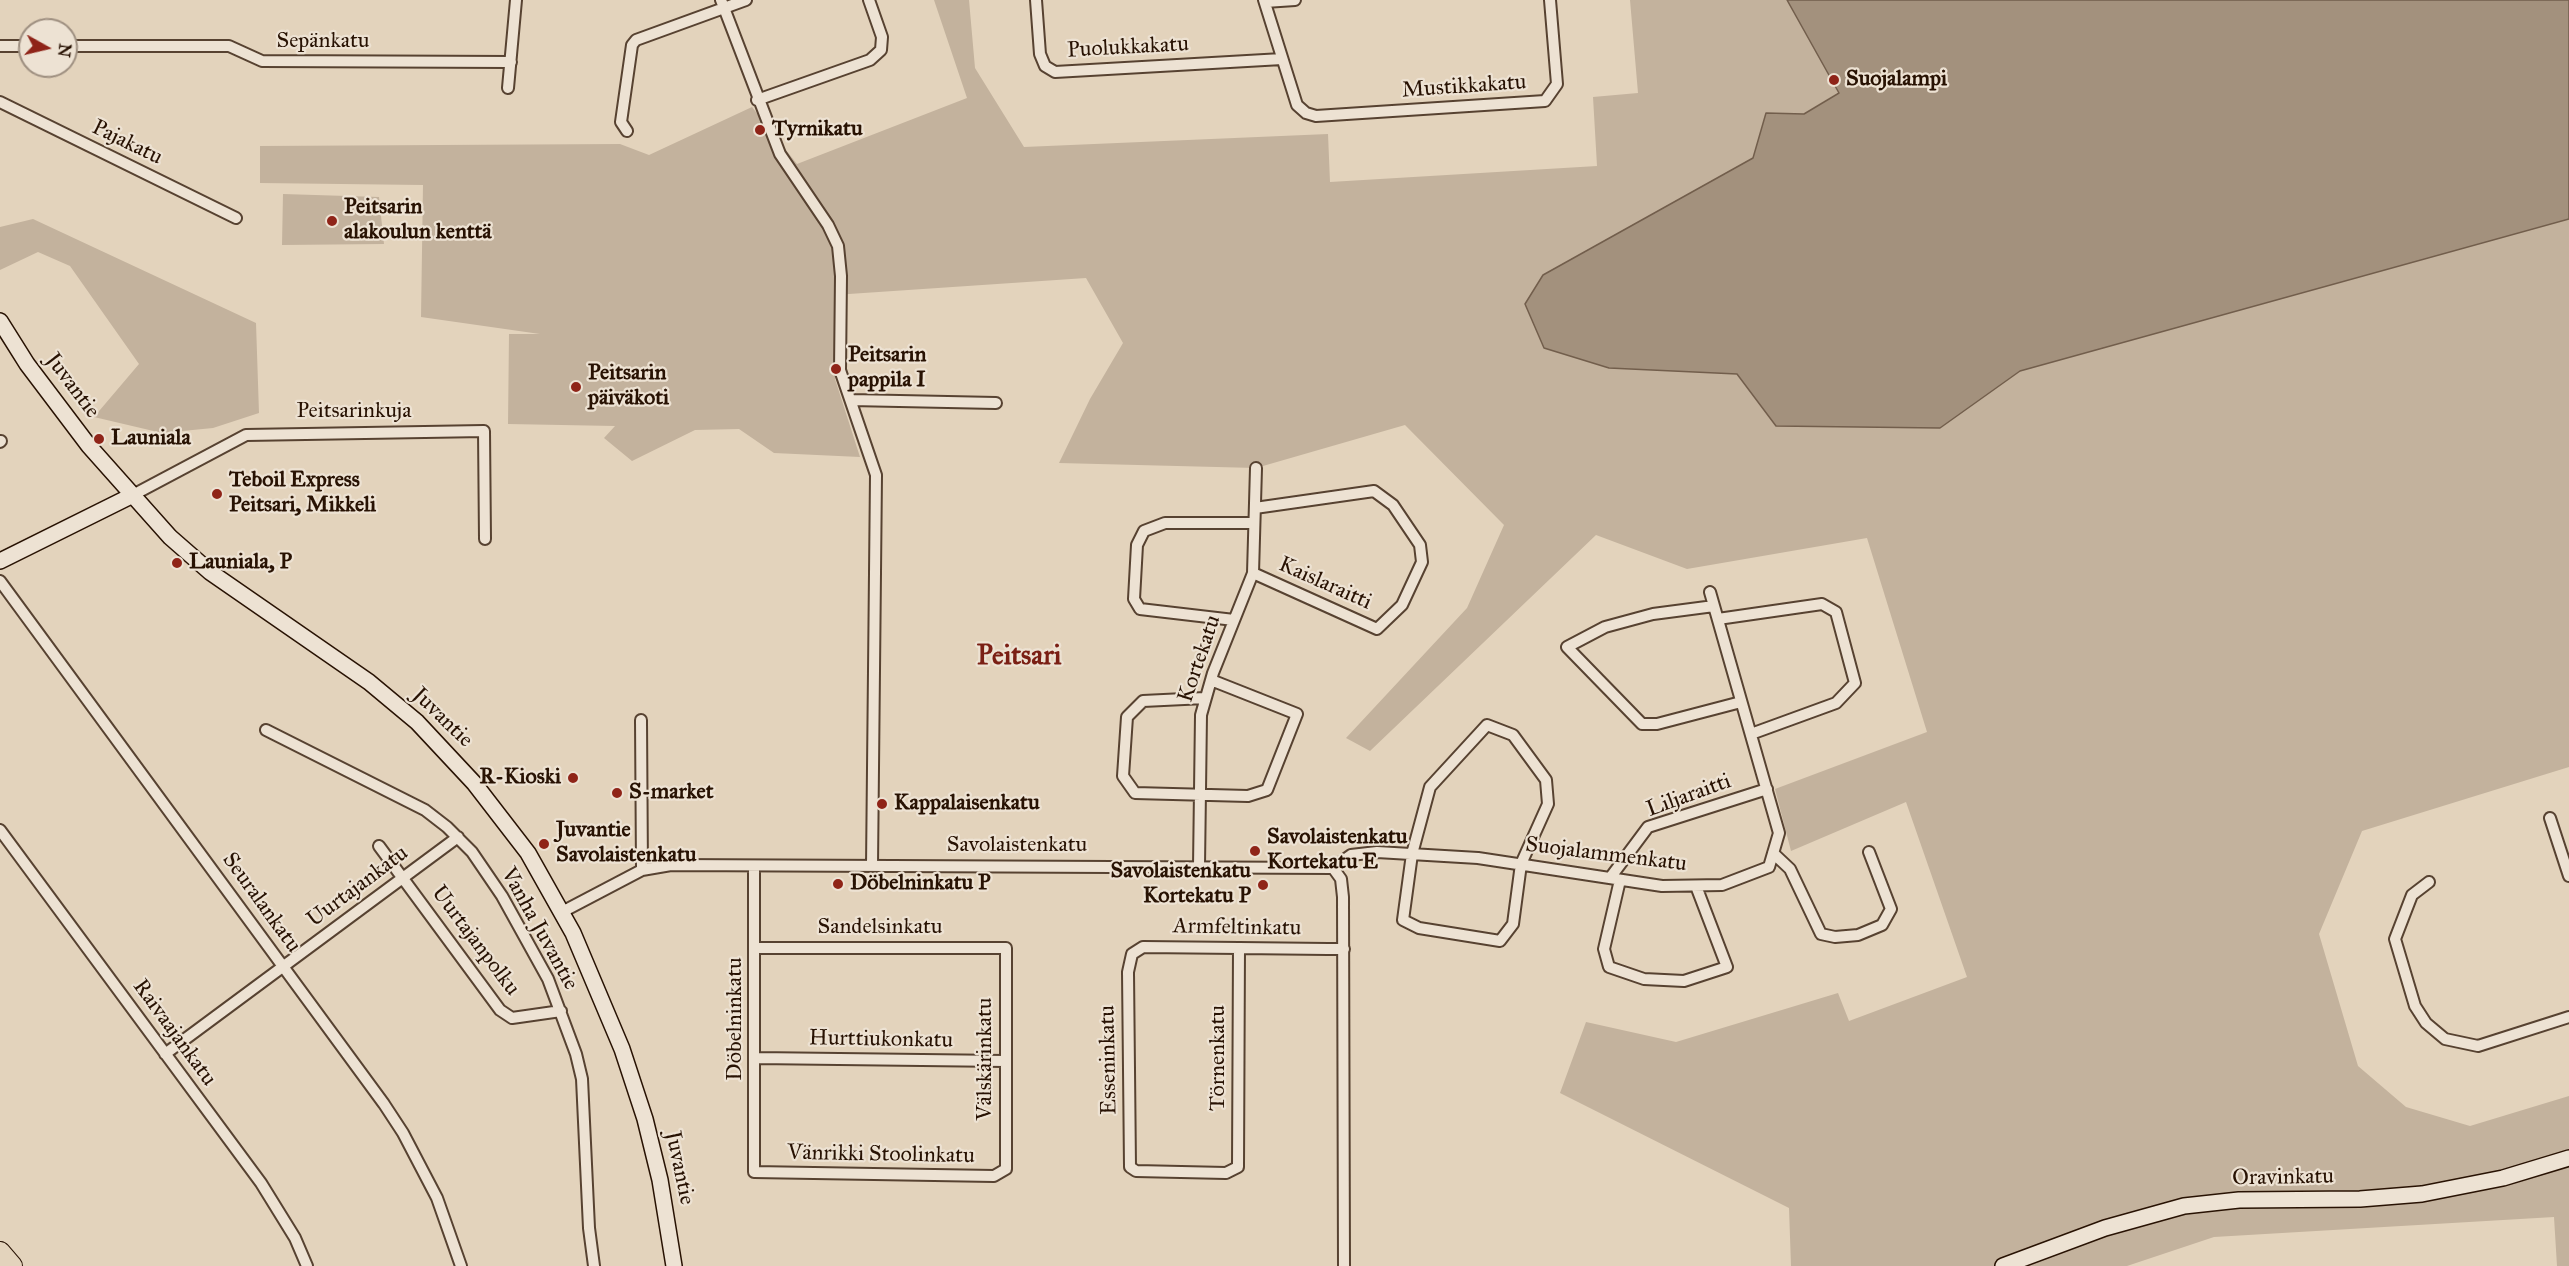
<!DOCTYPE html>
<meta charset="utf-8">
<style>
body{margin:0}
#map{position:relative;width:2569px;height:1266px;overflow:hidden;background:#e3d3bc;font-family:"IM FELL Great Primer",serif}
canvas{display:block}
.north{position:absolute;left:18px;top:18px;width:60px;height:60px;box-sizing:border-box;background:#ede2d3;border:2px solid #9e8f80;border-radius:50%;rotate:98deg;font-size:16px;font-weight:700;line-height:24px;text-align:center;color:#281203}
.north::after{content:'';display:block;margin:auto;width:21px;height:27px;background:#8f2418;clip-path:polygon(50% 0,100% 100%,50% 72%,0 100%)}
</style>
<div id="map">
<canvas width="2569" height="1266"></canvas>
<div class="north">N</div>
</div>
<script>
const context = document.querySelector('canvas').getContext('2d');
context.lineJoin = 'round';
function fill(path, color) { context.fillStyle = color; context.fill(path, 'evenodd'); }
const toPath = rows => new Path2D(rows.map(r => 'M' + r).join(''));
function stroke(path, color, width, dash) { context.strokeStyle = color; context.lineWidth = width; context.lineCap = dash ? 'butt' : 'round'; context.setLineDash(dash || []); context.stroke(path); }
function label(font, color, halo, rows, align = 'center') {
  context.font = font + ' "IM FELL Great Primer",serif'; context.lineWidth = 4.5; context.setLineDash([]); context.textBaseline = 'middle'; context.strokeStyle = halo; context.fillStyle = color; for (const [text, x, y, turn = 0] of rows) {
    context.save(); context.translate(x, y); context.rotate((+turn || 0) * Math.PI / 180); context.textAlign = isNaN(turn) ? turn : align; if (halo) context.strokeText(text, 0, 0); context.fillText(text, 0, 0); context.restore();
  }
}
fill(toPath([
 [934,0,969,0,975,68,1024,147,1328,134,1330,182,1597,166,1593,97,1638,93,1630,0,1787,0,1839,92,1804,114,1766,113,1753,158,1543,275,1609,368,1737,374,1940,428,2020,371,2569,219,2569,767,2362,831,2319,934,2358,1066,2406,1107,2470,1126,2569,1096,2569,1266,2557,1266,2554,1217,2214,1237,2127,1266,1791,1266,1789,1208,1560,1093,1586,1022,1676,1042,1838,993,1849,1021,1967,977,1906,802,1791,851,1775,789,1927,732,1867,538,1687,569,1596,535,1370,751,1346,738,1467,608,1504,525,1405,425,1256,468,1059,463,1090,399,1123,343,1086,278,834,295,835,379,860,457,774,453,739,429,695,430,632,461,604,438,615,426,508,424,509,334,540,334,421,317,423,185,260,183,260,146,620,144,649,155,752,107,797,164,967,98],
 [283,194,379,197,384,244,282,245],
 [33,219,256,323,259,413,213,428,162,433,94,417,139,364,70,266,38,252,0,270,0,227]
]), '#c3b29d');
const water = toPath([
 [1787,0,2569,0,2569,219,2020,371,1940,428,1776,426,1737,374,1609,368,1544,348,1525,304,1543,275,1753,158,1766,113,1804,114,1839,93,1787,0]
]);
fill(water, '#a3917d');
stroke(water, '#725e4c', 1.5);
const street = toPath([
 [721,0,780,154,828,225,838,246,841,276,840,370,876,475,872,866],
 [1036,0,1040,54,1045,66,1055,72,1282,59],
 [1264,0,1297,105,1306,113,1316,116,1545,101,1557,84,1550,0],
 [1265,2,1295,0],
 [0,46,30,46],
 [66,46,229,46,262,61,511,62],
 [508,88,516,0],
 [757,100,870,60,881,50,882,37,869,0],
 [0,102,236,218],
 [627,131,621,122,632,45,636,40,746,0],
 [851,400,996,403],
 [0,442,1,441],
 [133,495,246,435,484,431,485,539],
 [1253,573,1377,629,1402,605,1422,562,1420,545,1393,505,1374,491,1255,508],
 [0,581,384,1104,403,1133,437,1198,461,1266],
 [1714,606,1653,614,1605,627,1567,647,1642,724,1657,724,1741,702],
 [1718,619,1822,604,1836,612,1855,683,1836,703,1751,734],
 [1234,620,1140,609,1134,599,1137,545,1144,531,1165,523,1254,523],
 [1205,698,1143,701,1127,717,1123,776,1135,793,1248,796,1267,790,1297,714,1211,680],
 [641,720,642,870],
 [1487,725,1513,735,1546,780,1548,804,1521,864,1513,924,1500,941,1419,928,1403,920,1412,854,1430,787,1487,725],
 [266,730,425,810,447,827,472,852,502,896,548,979,576,1054,582,1079,589,1228,594,1266],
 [2550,818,2569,876],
 [0,830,261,1183,295,1238,307,1266],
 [379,846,500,1010,512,1018,561,1011],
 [1773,853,1790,869,1821,934,1835,937,1858,935,1882,925,1891,909,1869,852],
 [754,866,754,1172,994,1176,1006,1169,1006,948,755,948],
 [1199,866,1201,715,1213,673,1253,573,1256,468],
 [1333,868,1351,855,1377,852,1478,858,1662,886,1722,885,1769,867,1779,833,1710,592],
 [1610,878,1648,827,1767,789],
 [1620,880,1604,949,1609,967,1644,979,1684,981,1727,967,1696,886],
 [2429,882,2412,895,2395,939,2415,1006,2426,1023,2445,1039,2478,1046,2569,1017],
 [562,912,642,870,671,865,1333,868,1341,879,1343,897,1344,1266],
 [1239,948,1238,1167,1226,1173,1136,1171,1130,1167,1128,972,1132,954,1143,947,1239,948,1328,949,1344,949],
 [165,1054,458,837],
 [756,1058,1005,1061]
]);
const secondary = toPath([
 [0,321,27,364,89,446,170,537,210,572,369,682,417,722,474,783,528,853,573,933,622,1049,645,1119,660,1180,674,1266],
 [0,561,133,495],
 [2003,1266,2105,1228,2184,1206,2239,1200,2360,1199,2422,1194,2503,1178,2569,1158]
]);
const highway = toPath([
 [0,1252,12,1266]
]);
stroke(street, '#574231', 14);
stroke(secondary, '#281203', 18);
stroke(highway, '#281203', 22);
stroke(street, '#ede2d3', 10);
stroke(secondary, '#ede2d3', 15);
stroke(highway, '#e3d3bc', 20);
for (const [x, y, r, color] of [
 [1834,80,6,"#8f2418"],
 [760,130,6,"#8f2418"],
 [332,221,6,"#8f2418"],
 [836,369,6,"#8f2418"],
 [576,387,6,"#8f2418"],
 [99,439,6,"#8f2418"],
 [217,494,6,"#8f2418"],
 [177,563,6,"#8f2418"],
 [573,778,6,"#8f2418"],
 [617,793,6,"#8f2418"],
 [882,804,6,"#8f2418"],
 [544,844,6,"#8f2418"],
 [1255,851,6,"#8f2418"],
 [838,884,6,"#8f2418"],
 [1263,885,6,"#8f2418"]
]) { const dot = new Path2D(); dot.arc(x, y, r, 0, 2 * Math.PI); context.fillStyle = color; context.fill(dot); stroke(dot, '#ede2d3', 2); }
label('22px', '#281203', '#ede2d3', [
 ["Sepänkatu",323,42],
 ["Puolukkakatu",1128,48,-3],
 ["Mustikkakatu",1464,87,-4],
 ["Pajakatu",127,143,26],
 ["Juvantie",72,386,53],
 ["Peitsarinkuja",354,412],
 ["Kaislaraitti",1325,584,24],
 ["Kortekatu",1200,659,-71],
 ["Juvantie",442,718,44],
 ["Liljaraitti",1689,796,-20],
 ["Savolaistenkatu",1017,846],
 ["Suojalammenkatu",1606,855,7],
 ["Uurtajankatu",358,887,-37],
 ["Seuralankatu",261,903,54],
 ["Sandelsinkatu",880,928],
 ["Armfeltinkatu",1237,928,1],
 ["Vanha Juvantie",539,929,61],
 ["Uurtajanpolku",475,941,53],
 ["Döbelninkatu",736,1019,-90],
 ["Raivaajankatu",174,1033,54],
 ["Hurttiukonkatu",881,1040,1],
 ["Törnenkatu",1219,1058,-90],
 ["Välskärinkatu",986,1059,-90],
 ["Esseninkatu",1109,1060,-91],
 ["Vänrikki Stoolinkatu",881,1155,1],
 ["Juvantie",679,1168,78],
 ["Oravinkatu",2283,1178,-1]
]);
label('bold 22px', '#281203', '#ede2d3', [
 ["Suojalampi",1846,80],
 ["Tyrnikatu",772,130],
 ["Peitsarin",344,208],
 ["alakoulun kenttä",344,233],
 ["Peitsarin",848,356],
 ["pappila I",848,381],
 ["Peitsarin",588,374],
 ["päiväkoti",588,399],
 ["Launiala",111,439],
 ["Teboil Express",229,481],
 ["Peitsari, Mikkeli",229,506],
 ["Launiala, P",189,563],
 ["R-Kioski",561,778,"right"],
 ["S-market",629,793],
 ["Kappalaisenkatu",894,804],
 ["Juvantie",556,831],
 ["Savolaistenkatu",556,856],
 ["Savolaistenkatu",1267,838],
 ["Kortekatu E",1267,863],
 ["Savolaistenkatu",1251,872,"right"],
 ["Kortekatu P",1251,897,"right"],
 ["Döbelninkatu P",850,884]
], 'left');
label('bold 28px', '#7a1f14', '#ede2d3', [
 ["Peitsari",1019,657]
]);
</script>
